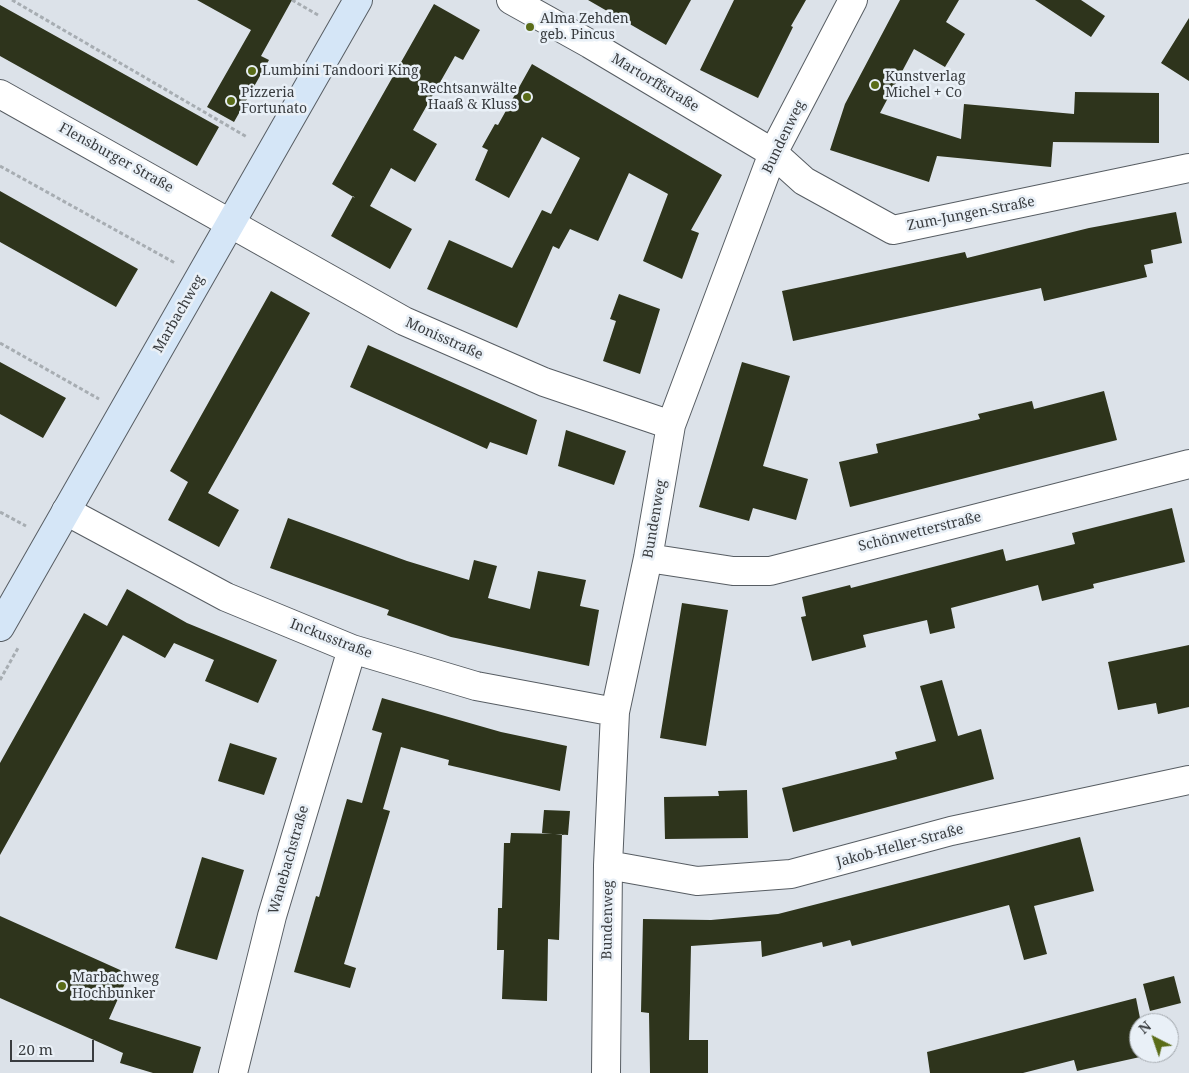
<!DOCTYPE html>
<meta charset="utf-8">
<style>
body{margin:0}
#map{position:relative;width:1189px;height:1073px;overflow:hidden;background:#dce2e9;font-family:"Noto Serif",serif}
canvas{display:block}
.north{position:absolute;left:1129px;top:1013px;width:50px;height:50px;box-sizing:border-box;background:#e9f0f7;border:1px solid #a3a8ad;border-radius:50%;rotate:319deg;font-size:14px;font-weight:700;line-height:20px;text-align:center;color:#393c3f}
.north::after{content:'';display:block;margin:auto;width:18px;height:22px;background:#5a6c18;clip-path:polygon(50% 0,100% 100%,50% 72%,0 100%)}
.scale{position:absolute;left:10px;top:1040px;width:84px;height:22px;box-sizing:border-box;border:2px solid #393c3f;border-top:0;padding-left:6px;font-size:15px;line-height:18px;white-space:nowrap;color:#393c3f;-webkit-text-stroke:4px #e9f0f7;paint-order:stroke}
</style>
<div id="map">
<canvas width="1189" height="1073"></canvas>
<div class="north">N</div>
<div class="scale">20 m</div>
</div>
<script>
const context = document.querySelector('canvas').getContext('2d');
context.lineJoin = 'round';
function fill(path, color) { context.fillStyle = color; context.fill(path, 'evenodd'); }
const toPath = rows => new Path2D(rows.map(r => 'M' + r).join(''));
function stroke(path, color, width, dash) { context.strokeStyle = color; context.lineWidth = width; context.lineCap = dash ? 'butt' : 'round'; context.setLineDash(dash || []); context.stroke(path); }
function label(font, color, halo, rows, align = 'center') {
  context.font = font + ' "Noto Serif",serif'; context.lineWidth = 5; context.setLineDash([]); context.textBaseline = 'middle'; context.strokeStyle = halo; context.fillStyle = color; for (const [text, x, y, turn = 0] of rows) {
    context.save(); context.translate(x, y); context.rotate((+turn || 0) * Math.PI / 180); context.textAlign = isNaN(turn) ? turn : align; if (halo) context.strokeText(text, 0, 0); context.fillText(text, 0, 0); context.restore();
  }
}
fill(toPath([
 [197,0,292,0,261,56,269,60,234,122,207,107,251,30],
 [588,0,691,0,666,45],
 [734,0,806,0,791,26,793,27,758,98,700,70],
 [900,0,959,0,946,22,965,34,945,67,914,49,880,113,961,139,964,104,1074,114,1075,92,1159,93,1159,143,1053,142,1051,167,937,156,929,182,830,150,845,104],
 [1035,0,1081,0,1105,16,1091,37],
 [434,4,480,30,463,60,455,56,413,130,437,144,415,182,391,168,370,206,412,229,390,269,331,236,353,196,355,198,332,184],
 [0,5,219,127,197,166,0,56],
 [1189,18,1189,81,1161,63],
 [532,64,722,175,691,230,699,233,682,279,643,261,668,194,629,173,598,241,570,229,559,249,553,246,517,328,427,289,449,240,512,268,542,210,551,214,580,158,542,137,509,198,475,180,488,150,482,147,495,124,498,125],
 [0,191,138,269,116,307,0,242],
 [1176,212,1182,243,1151,250,1153,263,1144,265,1147,277,1044,301,1041,288,793,341,782,291,965,252,967,258,1089,228],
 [271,291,310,313,208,493,239,510,219,547,168,520,188,482,170,471],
 [619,294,660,309,640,374,603,361,616,321,610,319],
 [368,345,537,420,527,455,490,442,487,449,350,387],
 [0,362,66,398,43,438,0,414],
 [742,362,790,376,763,466,808,479,796,520,753,508,749,521,699,507],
 [1104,391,1117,440,850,507,839,462,878,453,876,444,980,419,978,414,1032,401,1034,409],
 [566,430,626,451,614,485,558,466],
 [1172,508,1185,562,1093,584,1094,588,1042,601,1038,585,951,608,955,628,930,634,927,620,863,635,866,647,812,661,801,617,806,616,802,597,850,585,851,588,1003,549,1006,561,1075,544,1072,533],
 [288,518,407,561,469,580,474,560,497,566,488,598,530,609,538,571,586,580,580,606,599,610,589,666,451,637,387,615,389,610,270,568],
 [127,589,187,623,277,660,258,703,205,681,214,660,174,643,165,658,112,629,123,635,0,855,0,763,84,613,107,626],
 [682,603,728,610,706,746,660,738],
 [1189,645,1189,707,1158,714,1156,703,1118,710,1108,662],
 [942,680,958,736,981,729,994,779,793,832,782,788,897,759,895,752,936,741,920,686],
 [382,698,501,732,567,746,560,791,448,765,449,760,401,747,383,809,390,811,344,964,356,968,350,988,294,972,316,896,319,897,347,799,362,803,382,733,372,730],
 [230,743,277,758,264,795,218,781],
 [747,790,748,838,665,839,664,797,719,796,718,791],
 [544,810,570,811,568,835,542,833],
 [511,833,562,834,559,940,548,939,547,1001,502,999,504,950,497,950,498,908,502,908,504,843,510,843],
 [1080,837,1094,891,1034,906,1047,954,1024,960,1009,905,852,946,850,940,823,947,822,942,762,957,761,941,691,946,689,1040,708,1040,708,1073,650,1073,649,1013,641,1012,643,919,711,920,778,914],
 [202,857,244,870,217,960,175,948],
 [0,916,129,974,109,1019,201,1047,193,1073,153,1073,120,1063,123,1053,0,998],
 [1174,976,1181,1003,1150,1011,1143,984],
 [1136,998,1141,1023,1139,1023,1139,1053,1148,1053,1149,1055,1077,1071,1074,1060,1023,1073,930,1073,927,1052]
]), '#2e341c');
const street = toPath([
 [511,0,590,44,773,153,804,181,893,230,1189,168],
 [0,94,404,321,544,382,671,425],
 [66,511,226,597,352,649,476,686,615,712],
 [648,558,733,571,770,571,1189,464],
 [608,865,697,881,791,874,951,831,1189,780],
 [233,1073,272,916,352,649],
 [606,1073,608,865,615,712,648,558,671,425,773,153,853,0]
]);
const secondary = toPath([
 [0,627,358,0]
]);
stroke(street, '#575d63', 30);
stroke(secondary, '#575d63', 30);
stroke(toPath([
 [12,0,247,137],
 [292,0,318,15],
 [0,166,175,263],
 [0,343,99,399],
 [0,512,26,526],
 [0,680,18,648]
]), '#a7adb2', 3, [4, 2.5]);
stroke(street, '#fff', 28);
stroke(secondary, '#d5e6f7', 28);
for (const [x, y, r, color] of [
 [530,27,5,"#5a6c18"],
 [252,71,5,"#5a6c18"],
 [875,85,5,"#5a6c18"],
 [527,97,5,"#5a6c18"],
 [231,101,5,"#5a6c18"],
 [62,986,5,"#5a6c18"]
]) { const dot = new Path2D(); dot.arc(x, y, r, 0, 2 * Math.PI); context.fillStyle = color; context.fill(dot); stroke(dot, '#e9f0f7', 2); }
label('14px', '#393c3f', '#e9f0f7', [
 ["Alma Zehden",540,19],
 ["geb. Pincus",540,35],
 ["Lumbini Tandoori King",262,71],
 ["Kunstverlag",885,77],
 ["Michel + Co",885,93],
 ["Rechtsanwälte",517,89,"right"],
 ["Haaß & Kluss",517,105,"right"],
 ["Pizzeria",241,93],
 ["Fortunato",241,109],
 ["Marbachweg",72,978],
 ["Hochbunker",72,994]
], 'left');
label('14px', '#393c3f', '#e9f0f7', [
 ["Martorffstraße",655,83,31],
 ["Bundenweg",784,137,-64],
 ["Flensburger Straße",116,158,29],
 ["Zum-Jungen-Straße",971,214,-11],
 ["Marbachweg",179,314,-60],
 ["Monisstraße",444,339,24],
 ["Bundenweg",655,519,-80],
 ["Schönwetterstraße",920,532,-14],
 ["Inckusstraße",331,639,21],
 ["Jakob-Heller-Straße",900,846,-15],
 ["Wanebachstraße",289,860,-74],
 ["Bundenweg",608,920,-89]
]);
</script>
